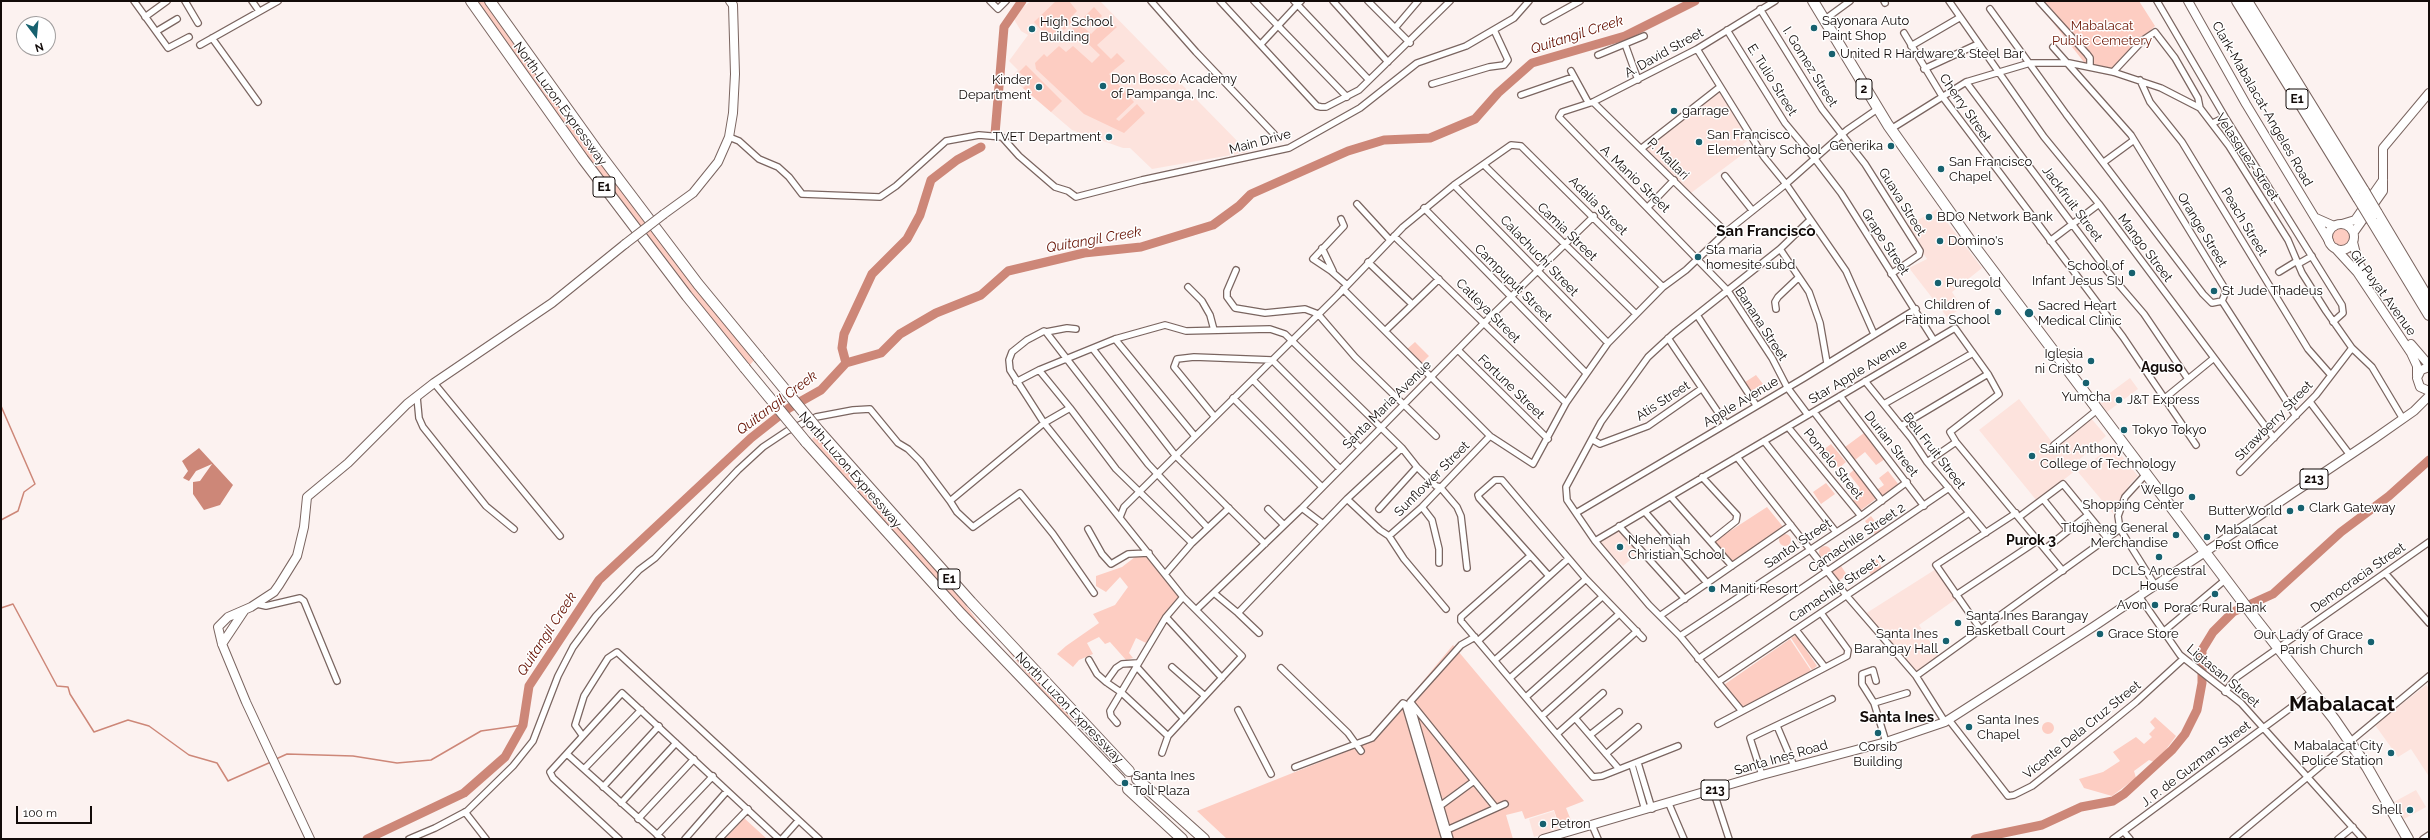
<!DOCTYPE html>
<style>
body{margin:0}
#map{position:relative;width:2430px;height:840px;overflow:hidden;background:#fcf2f0;font-family:Raleway,sans-serif}
canvas{display:block}
.frame{position:absolute;inset:0;border:2px solid #120b09;pointer-events:none}
.north{position:absolute;left:16px;top:16px;width:40px;height:40px;box-sizing:border-box;background:#fff;border:1px solid #a09d9d;border-radius:50%;rotate:164deg;font-size:11px;font-weight:700;line-height:16px;text-align:center;color:#120b09}
.north::after{content:'';display:block;margin:auto;width:14px;height:18px;background:#17616f;clip-path:polygon(50% 0,100% 100%,50% 72%,0 100%)}
.scale{position:absolute;left:16px;top:806px;width:76px;height:18px;box-sizing:border-box;border:2px solid #120b09;border-top:0;padding-left:5px;font-size:12px;line-height:14px;white-space:nowrap;color:#120b09;-webkit-text-stroke:3px #fff;paint-order:stroke}
</style>
<div id="map">
<canvas width="2430" height="840"></canvas>
<div class="frame"></div>
<div class="north">N</div>
<div class="scale">100 m</div>
</div>
<script>
const context = document.querySelector('canvas').getContext('2d');
context.lineJoin = 'round';
function fill(path, color) { context.fillStyle = color; context.fill(path, 'evenodd'); }
const toPath = rows => new Path2D(rows.map(r => 'M' + r).join(''));
function stroke(path, color, width, dash) { context.strokeStyle = color; context.lineWidth = width; context.lineCap = dash ? 'butt' : 'round'; context.setLineDash(dash || []); context.stroke(path); }
function label(font, color, halo, rows, align = 'center') {
  context.font = font + ' Raleway,sans-serif'; context.lineWidth = 3; context.setLineDash([]); context.textBaseline = 'middle'; context.strokeStyle = halo; context.fillStyle = color; for (const [text, x, y, turn = 0] of rows) {
    context.save(); context.translate(x, y); context.rotate((+turn || 0) * Math.PI / 180); context.textAlign = isNaN(turn) ? turn : align; if (halo) context.strokeText(text, 0, 0); context.fillText(text, 0, 0); context.restore();
  }
}
fill(toPath([
 [1031,1,1100,1,1248,152,1152,169,1130,148,1123,148,1072,130,1018,84,1013,75,1018,70,1009,61,1028,35,1021,31,1012,16],
 [1719,91,1749,140,1743,144,1747,151,1691,193,1645,148],
 [1937,209,1982,268,1952,292,1962,308,1947,317,1909,268,1927,259,1906,227],
 [2130,378,2138,389,2107,412,2099,401],
 [2019,399,2055,446,2090,417,2106,436,2072,466,2076,470,2037,501,1979,430],
 [2113,445,2138,476,2130,484,2120,502,2116,517,2078,472],
 [1619,529,1640,552,1623,566,1600,542],
 [1936,569,1956,599,1919,625,1939,655,1914,673,1865,614],
 [2426,685,2429,688,2428,775,2411,749,2398,757,2375,725],
 [2416,790,2426,807,2404,819,2394,802],
 [1554,811,1559,830,1534,837,1529,819]
]), '#fde3dd');
fill(toPath([
 [476,1,486,1,579,134,645,223,639,228],
 [1056,1,1069,1,1077,11,1071,17,1074,20,1064,30,1061,27,1049,38,1034,22],
 [2036,1,2139,1,2155,26,2107,75,2087,66],
 [1094,7,1102,16,1089,27,1083,18],
 [1106,19,1117,27,1097,45,1111,59,1117,53,1125,61,1109,74,1134,102,1116,119,1119,121,1137,104,1145,113,1124,133,1084,114,1036,69,1035,63,1044,54,1047,57,1059,46,1066,52,1073,46,1092,63,1100,55,1078,34,1072,39,1067,33,1079,23,1091,34],
 [1026,65,1062,101,1051,112,1023,88,1030,82,1019,72],
 '2332 237a9 9 0 1 1 18 0a9 9 0 1 1-18 0Z',
 [650,229,755,359,750,365,643,234],
 [1415,342,1429,356,1421,364,1406,350],
 [1756,375,1763,384,1745,395,1739,386],
 [818,433,954,590,990,637,959,607,839,472,812,439],
 [1864,433,1885,459,1876,465,1865,452,1855,460,1845,447],
 [1831,444,1846,462,1839,468,1823,450],
 [1855,469,1877,498,1860,511,1852,501,1855,499,1852,495,1860,488,1849,474],
 [1888,471,1899,485,1881,498,1875,491,1884,485,1879,478],
 [1826,483,1835,494,1821,504,1813,492],
 [1767,507,1784,528,1729,566,1710,544],
 [1871,516,1882,531,1876,536,1865,521],
 '1779 540a6 6 0 1 1 12 0a6 6 0 1 1-12 0Z',
 '1819 552a6 6 0 1 1 12 0a6 6 0 1 1-12 0Z',
 [1135,557,1149,557,1180,595,1146,643,1136,638,1129,653,1133,658,1126,660,1110,642,1105,644,1099,637,1087,643,1093,654,1079,660,1073,667,1057,654,1066,646,1099,623,1093,614,1115,605,1128,587,1120,577,1106,592,1096,586,1096,576,1122,567],
 [1877,559,1882,568,1871,575,1866,566],
 [1841,566,1847,575,1838,581,1832,572],
 [1796,635,1817,666,1812,670,1791,638],
 [1790,639,1812,672,1737,711,1718,689],
 [1453,645,1584,801,1566,808,1574,828,1561,831,1554,810,1525,819,1522,811,1506,815,1513,839,1227,839,1197,811,1373,741],
 [1010,647,1066,704,1076,722,1064,715,1046,697,1013,657,1007,649],
 [2155,717,2176,736,2156,763,2149,760,2134,771,2136,778,2112,796,2084,788,2079,779,2103,772,2120,761,2113,752,2136,737,2144,744,2152,737,2149,734,2155,728,2150,722],
 '2042 728a6 6 0 1 1 12 0a6 6 0 1 1-12 0Z',
 [744,818,767,839,725,839]
]), '#fdcdc2');
fill(toPath([
 [199,448,233,485,220,505,204,510,193,494,193,482,200,481,212,464,196,471,189,481,183,478,188,471,182,461]
]), '#cd8778');
stroke(toPath([
 [1,406,35,484,24,492,18,511,1,520],
 [1,608,13,604,57,686,68,687,70,694,94,732,128,720,149,726,189,755,217,763,228,781,271,762],
 [276,759,287,754,353,756,397,763,431,760,481,731,523,725]
]), '#cd8778', 1.5);
stroke(toPath([
 [995,134,1004,27,1022,1],
 [846,363,842,348,844,334,872,274,907,239,920,215,931,180,957,160,981,147],
 [367,839,464,793,505,757,523,725,529,686,599,580,751,438,789,408,821,390,846,363,881,353,900,334,936,313,981,295,1008,271,1084,253,1141,247,1213,225,1239,206,1251,194,1348,151,1384,140,1430,138,1475,119,1498,93,1532,63,1625,36,1695,1],
 [1975,839,2042,825,2081,807,2113,801,2124,794,2172,750,2185,734,2197,710,2202,683,2202,650,2213,632,2233,612,2273,594,2341,532,2389,496,2429,460]
]), '#cd8778', 9);
const street = toPath([
 [134,1,168,48,189,37],
 [185,1,198,23],
 [252,1,259,11],
 [990,1,998,9,1006,1],
 [1151,1,1196,52,1274,134],
 [1220,1,1317,106,1321,107,1326,107,1359,90,1450,1],
 [1254,1,1347,97],
 [1294,1,1369,80],
 [1333,1,1388,62],
 [1368,1,1410,43],
 [1775,1,1697,49,1593,102,1562,112,1559,117,1728,291,1772,358,1787,387,1808,415],
 [1884,1,1885,3],
 [1949,1,2044,137,2099,204,2274,438],
 [2039,1,2087,54,2090,58,2090,66],
 [2157,1,2225,117,2342,305,2343,313,2333,322],
 [1760,9,1822,109,1865,164,1920,251,1919,255,1891,274],
 [1990,9,2066,114,2203,294,2212,303,2222,301],
 [145,17,167,1],
 [1824,20,1850,1],
 [1544,21,1580,1],
 [1395,28,1418,1],
 [1727,30,1785,123,1815,159,1841,193,1933,339],
 [157,31,177,19],
 [1904,33,1942,96,2123,337,2196,445],
 [212,38,258,102],
 [1261,44,1301,1],
 [1625,44,1638,80],
 [200,45,278,1],
 [1911,46,1959,18],
 [2053,47,2131,135,2224,287,2226,291,2222,301],
 [1697,49,1764,157,1786,184,1846,271,1874,334],
 [1598,55,1644,36],
 [1924,69,1978,44],
 [1571,71,1588,102],
 [2113,72,2143,40,2155,32,2175,58,2198,98,2200,108],
 [2140,80,2150,102,2182,142,2308,349,2330,374],
 [1966,82,2108,272,2144,314,2188,379],
 [1432,84,1489,67,1504,65,1508,60,1494,30],
 [1521,95,1573,77],
 [1593,102,1726,232],
 [2213,123,2225,117],
 [1891,129,1966,82,2030,63,2069,63,2113,72,2161,88,2200,108,2229,146,2288,240,2302,273,2326,311,2352,348,2372,367,2403,419],
 [729,137,739,141,759,159,778,167,789,177,802,194,880,197,896,186,946,141,979,135,1002,137,1019,156,1055,187,1068,191,1076,197,1142,180,1289,148,1360,108,1417,63,1466,46,1514,18,1529,1],
 [1642,148,1720,87],
 [2104,162,2134,140],
 [1484,165,1636,314],
 [1725,176,1752,210],
 [1454,185,1608,343],
 [1357,204,1390,240],
 [1648,207,1674,180],
 [1424,208,1586,373],
 [1341,219,1344,226,1313,259,1331,271,1347,285],
 [1394,236,1566,403],
 [2050,241,2099,204],
 [1322,248,1333,271],
 [1780,249,1809,292,1820,323,1827,363],
 [1368,262,1412,304],
 [2298,264,2312,256],
 [1236,270,1227,291,1227,297,1235,308,1265,313,1305,309,1318,314,1355,357,1436,436],
 [2279,272,2297,261],
 [1188,287,1202,301,1210,315,1214,330],
 [1343,289,1490,436,1533,464,1566,403,1608,343,1663,287,1686,270,1726,232,1786,184,1847,130,1876,110],
 [2222,301,2296,416],
 [1776,309,1775,302,1778,297,1798,278],
 [1697,315,1756,405],
 [1385,331,1439,279],
 [1046,332,1067,328,1076,329],
 [1668,338,1726,424],
 [1115,339,1194,435],
 [1093,349,1175,455,1265,544],
 [1458,350,1548,439],
 [1039,370,1070,408],
 [1253,380,1340,469],
 [1865,381,1911,438,1927,462,1986,533],
 [1016,382,1039,370,1115,339,1165,325,1186,331,1270,329,1285,334,1402,448,1417,467,1436,486,1440,487,1457,507,1461,516,1467,568],
 [434,383,560,536],
 [1840,396,1924,506],
 [417,397,419,418,423,427,486,506,514,529],
 [1233,398,1322,487],
 [2165,398,2214,358],
 [2310,402,2350,455],
 [1884,404,1973,353],
 [1814,412,1882,501],
 [1214,416,1174,367,1177,359,1194,357,1272,360,1360,448],
 [1901,426,1988,374],
 [1788,427,1861,516],
 [1593,440,1600,444,1648,426,1701,389],
 [1764,441,1836,532],
 [2054,445,2097,410],
 [1737,457,1846,595,1916,676,1945,722],
 [1927,462,1956,442],
 [2240,472,2316,395,2352,348],
 [2146,474,2125,497,2118,516,2120,529,2155,585],
 [1702,477,1737,515,1736,521,1711,541],
 [1671,497,1732,566],
 [1347,499,1380,530,1389,536,1404,559,1446,609],
 [2043,499,2068,530],
 [1422,507,1432,520,1439,549,1439,563],
 [1268,509,1284,525],
 [1379,509,1417,467],
 [1645,512,1708,584],
 [1576,513,1804,378,1916,309],
 [1120,517,1124,507,1337,296,1403,227,1454,185,1511,145,1521,146,1663,287],
 [2019,517,2063,484,2108,539],
 [1323,524,1347,499,1402,448],
 [1619,526,1685,599],
 [1088,529,1102,554,1111,564,1128,554,1149,553],
 [1389,536,1422,507,1490,436],
 [1595,541,1955,328,1988,374,1999,394,1950,432,1956,442,2063,571],
 [2045,549,2088,515],
 [1530,556,1461,617,1461,621,1593,777,1602,776,1678,746],
 [1166,573,1192,543],
 [2385,573,2429,623],
 [1549,576,1479,498,1478,495,1495,480,1502,480,1586,579,1643,638],
 [1094,593,1053,534,1020,493,973,527,957,512,950,501,1044,423,1070,408,1116,469,1192,543,1229,508],
 [1214,593,1238,613],
 [1956,595,2037,541],
 [2139,596,2180,655,2241,703,2363,839],
 [257,604,266,606,300,598,304,601,337,681],
 [1196,610,1302,508,1484,323,1594,216],
 [1661,615,1791,525],
 [1166,617,1222,678],
 [1796,630,1824,666],
 [1981,630,1936,565,2016,513],
 [2163,632,2225,580],
 [1259,633,1238,613,1323,524,1302,508],
 [1680,636,1861,516,1907,482],
 [1479,640,1568,559],
 [1698,659,1949,488],
 [1089,660,1097,674,1106,682,1116,668,1122,664,1137,663],
 [1495,660,1586,579],
 [1136,666,1184,719],
 [1172,667,1205,696],
 [1281,668,1348,733,1361,751],
 [1916,676,2120,529],
 [1510,678,1602,597],
 [1876,681,1873,670,1862,674,1862,684,1874,703,1886,742],
 [1106,682,1122,693,1168,736],
 [1718,682,1969,513],
 [2225,692,2237,677,2254,665,2429,542],
 [1526,697,1619,614],
 [1874,703,1907,693],
 [1412,704,1496,808],
 [1238,710,1271,774],
 [1741,710,1680,636,1649,605,1595,541,1567,500,1566,487,1601,422,1648,357,1674,333,1780,249,1810,220],
 [1542,716,1637,631],
 [1575,718,1619,769],
 [1949,720,2008,796,2014,795,2032,786,2066,759,2136,702,2183,659],
 [1117,723,1111,716,1110,711,1166,617,1183,597],
 [1718,724,1847,656,1848,650,1821,613],
 [1777,726,1794,766],
 [1557,734,1603,693],
 [582,735,575,725,584,696,608,658,617,652,819,839],
 [1590,735,1619,712],
 [1162,753,1168,736,1242,656,1183,597,1044,423,1010,370,1009,360,1012,352,1027,340,1044,331,1046,332,1148,464,1208,528],
 [567,754,662,839],
 [1606,754,1638,727],
 [1638,763,1652,809],
 [1632,765,1645,810],
 [1295,767,1372,738,1403,703,1405,704,1445,839],
 [584,769,641,710],
 [1762,775,1750,738,1832,699],
 [603,787,659,726],
 [1713,790,1729,839],
 [621,803,676,743],
 [1669,804,1684,839],
 [1440,806,1474,781],
 [465,812,486,839],
 [638,819,694,759],
 [1592,825,1598,839],
 [1447,830,1505,804],
 [2124,832,2130,839],
 [657,835,713,776],
 [409,839,435,828,467,811,513,766,533,741,558,676,573,647,596,616,639,570,655,558,738,470,763,447,787,431,816,417,853,410,870,409,898,443,908,449,920,461,950,501],
 [619,839,553,778,550,772,622,693,779,839],
 [685,839,727,791],
 [719,839,748,809],
 [782,839,798,821],
 [1450,839,1410,702,1461,645,1475,637],
 [2113,839,2312,692],
 [2233,839,2429,676],
 [2338,839,2353,827],
 [2423,839,2429,835]
]);
const secondary = toPath([
 [2188,1,2246,104,2329,241],
 [664,214,693,193,718,162,729,137,733,113,735,74,733,5,730,1],
 [2316,218,2334,226],
 [222,644,244,611],
 [310,839,246,702,222,644,218,627,228,617,251,607,274,592,279,585,297,556,304,527,307,497,348,463,407,404,434,383,552,303,625,244]
]);
const primary = toPath([
 '2328 237a13 13 0 1 1 26 0a13 13 0 1 1-26 0Z',
 [2342,224,2355,220,2383,180],
 [2354,232,2383,191,2383,148,2429,93],
 [2353,242,2358,262,2367,278],
 [2335,248,2357,272,2411,353,2417,366,2417,376],
 [2411,344,2429,365],
 [2429,367,2421,370,2417,378,2420,387,2429,391],
 [1543,839,1762,775,1886,742,1945,722,2093,627,2374,439,2414,411,2429,396]
]);
const highway = toPath([
 [471,1,583,159,687,296,745,368],
 [490,1,596,149,698,284,759,358],
 [1813,1,1888,125,1969,239,2254,617,2334,719,2367,767,2408,839],
 [2237,1,2358,198],
 [2247,1,2364,191],
 [2377,213,2429,300],
 [2372,221,2429,315],
 [819,431,971,602,1129,771],
 [806,442,961,614,1120,780],
 [1137,779,1204,839],
 [1128,789,1182,839]
]);
stroke(street, '#7a6560', 8);
stroke(secondary, '#7a6560', 10);
stroke(primary, '#7a6560', 10);
stroke(highway, '#7a6560', 12);
stroke(street, '#fff', 5.5);
stroke(secondary, '#fff', 8);
stroke(primary, '#fff', 8);
stroke(highway, '#fff', 10);
const secondaryBridge = toPath([
 [625,244,664,214]
]);
const highwayBridge = toPath([
 [2364,191,2377,213],
 [2358,198,2372,221],
 [759,358,819,431],
 [745,368,806,442]
]);
stroke(secondaryBridge, '#7a6560', 10, []);
stroke(highwayBridge, '#7a6560', 12, []);
stroke(secondaryBridge, '#fff', 8);
stroke(highwayBridge, '#fff', 10);
for (const [x, y, r, color] of [
 [1814,28,4,"#17616f"],
 [1032,29,4,"#17616f"],
 [1832,54,4,"#17616f"],
 [1103,86,4,"#17616f"],
 [1039,87,4,"#17616f"],
 [1674,111,4,"#17616f"],
 [1109,137,4,"#17616f"],
 [1699,142,4,"#17616f"],
 [1891,146,4,"#17616f"],
 [1941,169,4,"#17616f"],
 [1929,217,4,"#17616f"],
 [1940,241,4,"#17616f"],
 [1698,257,4,"#17616f"],
 [2132,273,4,"#17616f"],
 [1938,283,4,"#17616f"],
 [2214,291,4,"#17616f"],
 [1998,312,4,"#17616f"],
 [2029,313,5,"#17616f"],
 [2091,361,4,"#17616f"],
 [2086,383,4,"#17616f"],
 [2119,400,4,"#17616f"],
 [2124,430,4,"#17616f"],
 [2032,456,4,"#17616f"],
 [2192,497,4,"#17616f"],
 [2301,508,4,"#17616f"],
 [2290,511,4,"#17616f"],
 [2176,535,4,"#17616f"],
 [2207,537,4,"#17616f"],
 [1620,547,4,"#17616f"],
 [2159,557,4,"#17616f"],
 [1712,589,4,"#17616f"],
 [2215,594,4,"#17616f"],
 [2155,605,4,"#17616f"],
 [1958,623,4,"#17616f"],
 [2100,634,4,"#17616f"],
 [1946,641,4,"#17616f"],
 [2371,642,4,"#17616f"],
 [1969,727,4,"#17616f"],
 [1878,733,4,"#17616f"],
 [2391,753,4,"#17616f"],
 [1125,783,4,"#17616f"],
 [2410,810,4,"#17616f"],
 [1543,824,4,"#17616f"]
]) { const dot = new Path2D(); dot.arc(x, y, r, 0, 2 * Math.PI); context.fillStyle = color; context.fill(dot); stroke(dot, '#fff', 1.5); }
for (const [x, y, w] of [
 [1864,89,16],
 [2297,99,22],
 [604,187,22],
 [2314,479,28],
 [949,579,22],
 [1715,790,28]
]) { const box = new Path2D(); box.roundRect(x - w / 2, y - 10, w, 20, 3); context.fillStyle = '#fff'; context.fill(box); stroke(box, '#120b09', 1); }
label('bold 12px', '#120b09', null, [
 ["2",1864,89],
 ["E1",2297,99],
 ["E1",604,187],
 ["213",2314,479],
 ["E1",949,579],
 ["213",1715,790]
]);
label('13px', '#120b09', '#fff', [
 ["Sayonara Auto",1822,21],
 ["Paint Shop",1822,36],
 ["High School",1040,22],
 ["Building",1040,37],
 ["United R Hardware & Steel Bar",1840,54],
 ["Don Bosco Academy",1111,79],
 ["of Pampanga, Inc.",1111,94],
 ["Kinder",1031,80,"right"],
 ["Department",1031,95,"right"],
 ["garrage",1682,111],
 ["San Francisco",1707,135],
 ["Elementary School",1707,150],
 ["TVET Department",1101,137,"right"],
 ["Generika",1883,146,"right"],
 ["San Francisco",1949,162],
 ["Chapel",1949,177],
 ["BDO Network Bank",1937,217],
 ["Domino's",1948,241],
 ["Sta maria",1706,250],
 ["homesite subd",1706,265],
 ["School of",2124,266,"right"],
 ["Infant Jesus SIJ",2124,281,"right"],
 ["Puregold",1946,283],
 ["St Jude Thadeus",2222,291],
 ["Children of",1990,305,"right"],
 ["Fatima School",1990,320,"right"],
 ["Sacred Heart",2038,306],
 ["Medical Clinic",2038,321],
 ["Iglesia",2083,354,"right"],
 ["ni Cristo",2083,369,"right"],
 ["Yumcha",2086,397,"center"],
 ["J&T Express",2127,400],
 ["Tokyo Tokyo",2132,430],
 ["Saint Anthony",2040,449],
 ["College of Technology",2040,464],
 ["Wellgo",2184,490,"right"],
 ["Shopping Center",2184,505,"right"],
 ["Clark Gateway",2309,508],
 ["ButterWorld",2282,511,"right"],
 ["Titojheng General",2168,528,"right"],
 ["Merchandise",2168,543,"right"],
 ["Mabalacat",2215,530],
 ["Post Office",2215,545],
 ["Nehemiah",1628,540],
 ["Christian School",1628,555],
 ["DCLS Ancestral",2159,571,"center"],
 ["House",2159,586,"center"],
 ["Maniti Resort",1720,589],
 ["Avon",2147,605,"right"],
 ["Porac Rural Bank",2215,608,"center"],
 ["Santa Ines Barangay",1966,616],
 ["Basketball Court",1966,631],
 ["Santa Ines",1938,634,"right"],
 ["Barangay Hall",1938,649,"right"],
 ["Grace Store",2108,634],
 ["Our Lady of Grace",2363,635,"right"],
 ["Parish Church",2363,650,"right"],
 ["Santa Ines",1977,720],
 ["Chapel",1977,735],
 ["Mabalacat City",2383,746,"right"],
 ["Police Station",2383,761,"right"],
 ["Corsib",1878,747,"center"],
 ["Building",1878,762,"center"],
 ["Santa Ines",1133,776],
 ["Toll Plaza",1133,791],
 ["Shell",2402,810,"right"],
 ["Petron",1551,824]
], 'left');
label('13px', '#701d0c', '#fff', [
 ["Mabalacat",2102,26],
 ["Public Cemetery",2102,41]
]);
label('13px', '#120b09', '#fff', [
 ["A. David Street",1664,53,-29],
 ["I. Gomez Street",1810,67,58],
 ["E. Tulio Street",1772,80,58],
 ["North Luzon Expressway",560,104,54],
 ["Clark-Mabalacat-Angeles Road",2262,104,60],
 ["Cherry Street",1965,108,55],
 ["Main Drive",1260,142,-15],
 ["Velasquez Street",2247,157,56],
 ["P. Mallari",1668,159,45],
 ["A. Manio Street",1635,179,44],
 ["Guava Street",1902,202,58],
 ["Jackfruit Street",2072,204,53],
 ["Adalia Street",1598,206,45],
 ["Peach Street",2244,222,59],
 ["Orange Street",2202,230,59],
 ["Camia Street",1567,232,44],
 ["Grape Street",1885,242,57],
 ["Mango Street",2145,248,53],
 ["Calachuchi Street",1539,256,46],
 ["Campuput Street",1513,283,45],
 ["Gil Puyat Avenue",2383,293,54],
 ["Catleya Street",1488,311,45],
 ["Banana Street",1761,324,57],
 ["Star Apple Avenue",1858,372,-31],
 ["Fortune Street",1511,387,44],
 ["Atis Street",1663,401,-33],
 ["Apple Avenue",1741,402,-31],
 ["Santa Maria Avenue",1387,405,-45],
 ["Strawberry Street",2274,421,-46],
 ["Durian Street",1891,444,52],
 ["Bell Fruit Street",1934,451,52],
 ["Pomelo Street",1833,464,51],
 ["North Luzon Expressway",850,470,49],
 ["Sunflower Street",1432,479,-45],
 ["Camachile Street 2",1857,538,-34],
 ["Santol Street",1798,544,-34],
 ["Democracia Street",2358,578,-35],
 ["Camachile Street 1",1837,588,-34],
 ["Ligtasan Street",2223,676,40],
 ["North Luzon Expressway",1069,708,46],
 ["Vicente Dela Cruz Street",2082,730,-39],
 ["Santa Ines Road",1781,758,-16],
 ["J. P. de Guzman Street",2196,764,-37]
]);
label('italic 14px', '#651001', '#fff', [
 ["Quitangil Creek",1577,35,-18],
 ["Quitangil Creek",1094,240,-10],
 ["Quitangil Creek",777,403,-37],
 ["Quitangil Creek",547,634,-57]
]);
label('bold 14px', '#120b09', '#fff', [
 ["Aguso",2162,368],
 ["Purok 3",2031,541]
]);
label('bold 15px', '#120b09', '#fff', [
 ["San Francisco",1766,231],
 ["Santa Ines",1897,717]
]);
label('bold 21px', '#120b09', '#fff', [
 ["Mabalacat",2342,705]
]);
</script>
